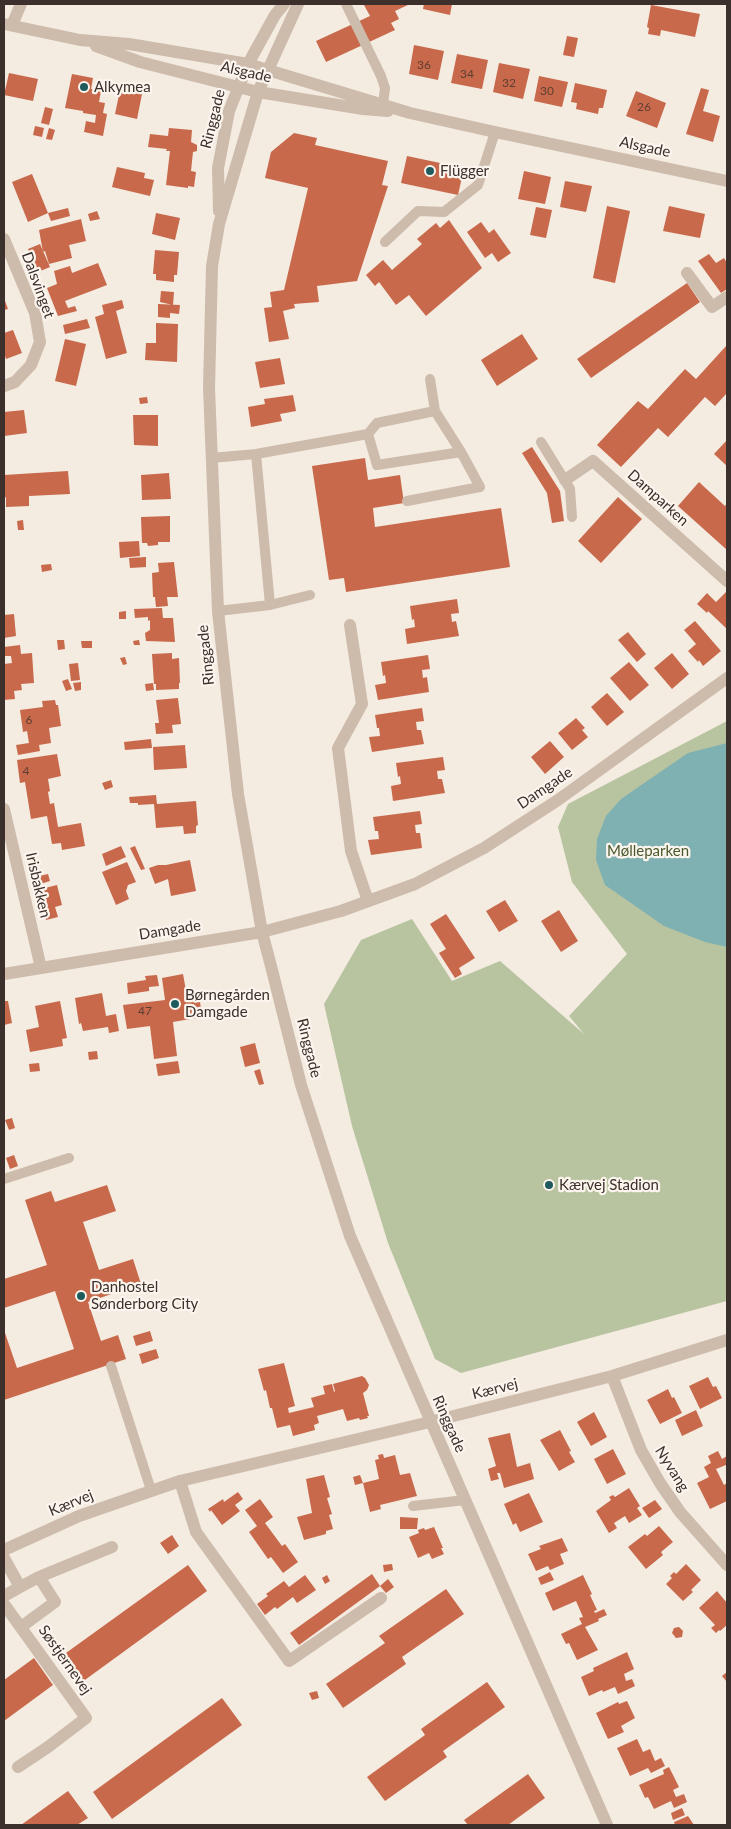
<!DOCTYPE html>
<meta charset="utf-8">
<style>
body{margin:0}
#map{position:relative;width:731px;height:1829px;overflow:hidden;background:#f4ebe1;font-family:Lato,sans-serif}
canvas{display:block}
.frame{position:absolute;inset:0;border:5px solid #3b302b;pointer-events:none}
</style>
<div id="map">
<canvas width="731" height="1829"></canvas>
<div class="frame"></div>
</div>
<script>
const context = document.querySelector('canvas').getContext('2d');
context.lineJoin = 'round';
function fill(path, color) { context.fillStyle = color; context.fill(path, 'evenodd'); }
const toPath = rows => new Path2D(rows.map(r => 'M' + r).join(''));
function stroke(path, color, width, dash) { context.strokeStyle = color; context.lineWidth = width; context.lineCap = dash ? 'butt' : 'round'; context.setLineDash(dash || []); context.stroke(path); }
function label(font, color, halo, rows, align = 'center') {
  context.font = font + ' Lato,sans-serif'; context.lineWidth = 4.5; context.setLineDash([]); context.textBaseline = 'middle'; context.strokeStyle = halo; context.fillStyle = color; for (const [text, x, y, turn = 0] of rows) {
    context.save(); context.translate(x, y); context.rotate((+turn || 0) * Math.PI / 180); context.textAlign = isNaN(turn) ? turn : align; if (halo) context.strokeText(text, 0, 0); context.fillText(text, 0, 0); context.restore();
  }
}
fill(toPath([
 [727,721,727,1301,461,1373,435,1359,388,1243,352,1126,324,1004,361,940,412,919,452,981,500,961,584,1034,569,1016,627,954,572,882,558,827,568,804]
]), '#b8c4a0');
fill(toPath([
 [727,743,727,947,705,942,664,926,605,885,596,860,597,839,606,816,621,799,688,753]
]), '#7fb0b2');
fill(toPath([
 [367,4,410,4,395,11,399,19,391,23,395,30,326,62,316,41,370,16,364,5],
 [424,4,452,4,450,15,423,9],
 [651,5,700,14,695,37,661,30,660,36,648,34,649,28,647,27],
 [567,36,578,38,574,57,563,55],
 [414,45,444,51,438,80,409,74],
 [457,54,488,60,482,89,451,83],
 [499,63,530,69,523,99,493,92],
 [9,73,38,79,33,101,4,95],
 [72,74,93,78,91,89,101,91,99,102,105,103,103,113,107,114,103,136,84,132,86,121,95,123,96,115,83,113,83,111,65,108],
 [539,76,568,82,562,107,534,101],
 [575,83,607,90,603,108,599,108,598,114,576,109,577,103,571,102],
 [701,88,709,90,703,111,720,116,713,142,686,134],
 [120,90,142,94,137,119,115,114],
 [636,91,666,103,657,128,626,116],
 [45,107,53,109,49,125,41,123],
 [35,126,44,128,42,137,33,135],
 [49,128,55,130,52,140,46,139],
 [169,128,192,130,191,142,197,145,197,151,193,152,191,171,196,172,194,187,188,186,188,188,166,185,170,151,166,151,167,149,148,147,150,134,168,136],
 [294,133,317,138,315,145,388,161,382,185,388,186,357,281,317,286,319,302,294,304,295,308,283,311,289,339,269,342,264,308,272,307,270,292,284,290,308,188,265,178,271,152],
 [407,156,464,168,458,195,401,183],
 [117,167,145,173,144,178,154,180,150,196,112,187],
 [524,171,551,177,545,204,518,199],
 [32,174,48,213,68,208,70,216,51,221,48,213,28,222,12,182],
 [565,181,592,186,586,212,560,207],
 [607,206,630,211,615,283,593,278],
 [669,206,705,214,700,238,663,231],
 [536,207,552,210,546,238,530,235],
 [97,211,100,219,90,221,88,214],
 [156,213,180,218,175,240,152,234],
 [81,219,86,241,69,245,72,258,49,264,45,251,43,252,39,230],
 [449,220,482,268,426,316,409,295,396,305,379,282,375,286,366,275,383,260,392,270,422,244,417,239,436,223,440,228],
 [481,222,489,233,494,229,511,253,498,262,492,253,485,258,467,232],
 [40,244,50,267,38,272,28,249],
 [155,250,179,252,177,275,174,275,174,282,156,280,156,274,153,274],
 [709,254,716,263,724,258,727,263,727,289,721,293,698,261],
 [98,263,107,285,65,301,68,308,75,306,77,311,58,316,47,288,57,284,54,271,70,266,72,273],
 [687,283,700,302,591,378,577,359],
 [161,291,174,292,173,305,160,302],
 [4,298,8,309,4,310],
 [122,300,124,308,116,311,127,353,106,359,95,317,104,314,102,305],
 [158,304,180,305,179,314,170,313,170,318,158,317],
 [87,319,90,328,65,334,63,325],
 [156,323,178,324,177,362,145,360,146,343,156,343],
 [13,330,22,353,6,359,4,353,4,333],
 [522,334,538,359,497,386,481,360],
 [65,339,86,344,76,386,55,381],
 [727,345,727,393,715,406,705,397,668,437,658,428,621,467,597,445,638,401,648,409,685,369,696,379],
 [280,358,285,384,260,388,255,362],
 [293,395,296,411,280,414,282,421,251,427,248,407,265,404,264,399],
 [147,397,148,403,140,404,139,398],
 [24,410,27,433,4,436,4,412],
 [133,415,158,415,158,446,134,445],
 [727,440,727,466,714,454],
 [532,447,560,491,564,521,552,523,547,493,522,453],
 [365,458,368,480,400,475,404,503,373,508,375,527,501,508,510,567,346,592,344,578,329,580,312,466],
 [68,471,70,494,29,496,29,506,6,507,6,497,4,498,4,475],
 [169,473,171,499,142,500,141,475],
 [699,482,725,506,727,503,727,550,678,506],
 [618,497,642,519,601,563,578,541],
 [170,516,170,542,158,542,158,545,148,546,147,543,142,543,141,517],
 [23,520,24,530,18,530,17,521],
 [139,541,140,556,120,558,119,542],
 [146,557,146,567,130,568,129,558],
 [174,562,178,597,167,597,168,606,156,607,155,597,153,597,152,573,159,572,158,563],
 [51,564,52,570,42,572,41,565],
 [727,591,727,629,708,611,707,613,697,604,707,593,716,602],
 [457,599,459,613,451,614,452,622,456,621,459,636,407,644,405,629,415,627,414,619,412,620,410,606],
 [162,608,163,618,173,618,175,642,146,641,145,633,150,630,150,620,148,621,148,617,135,618,134,609],
 [126,611,126,619,119,619,119,612],
 [14,614,16,636,4,638,4,615],
 [695,621,721,651,703,666,699,660,698,662,688,651,696,644,684,630],
 [628,632,646,654,637,662,618,640],
 [57,640,64,640,65,649,58,650],
 [139,640,140,645,134,645,133,641],
 [81,641,92,641,92,648,82,648],
 [20,645,21,654,32,653,34,683,21,684,22,690,14,691,15,699,4,700,4,664,12,663,11,656,4,656,4,647],
 [172,653,172,659,179,658,180,683,179,683,179,689,156,690,156,684,154,684,152,654],
 [672,653,689,674,672,689,654,668],
 [428,655,430,669,422,670,423,678,427,677,429,692,378,700,375,685,386,683,385,675,383,676,381,662],
 [125,657,127,664,123,665,120,658],
 [629,662,649,685,630,701,610,678],
 [78,663,80,680,71,681,69,664],
 [68,679,72,689,66,691,62,681],
 [81,682,81,690,75,691,73,683],
 [153,683,154,690,146,691,145,684],
 [607,693,624,712,607,726,591,707],
 [178,698,181,724,172,725,173,733,156,734,155,723,159,723,156,700],
 [55,700,56,705,58,705,61,726,49,728,51,743,39,745,40,751,18,755,16,745,29,743,27,731,23,732,20,710,43,707,42,701],
 [422,708,424,721,416,722,417,730,421,730,424,744,372,752,369,737,380,736,379,728,377,728,375,715],
 [576,718,585,728,582,730,588,737,572,750,558,733],
 [151,739,152,748,125,750,124,742],
 [550,741,564,757,545,774,531,757],
 [185,745,187,768,154,770,153,747],
 [57,754,61,776,48,779,50,791,48,792,50,804,54,803,58,827,81,823,85,846,62,850,61,843,52,844,47,816,31,819,25,782,20,783,17,760],
 [443,757,445,770,437,771,438,779,442,779,445,793,393,801,391,786,401,784,400,776,398,777,396,763],
 [111,780,113,787,105,790,102,783],
 [156,795,157,804,196,801,198,825,196,826,196,833,184,834,183,826,156,828,154,804,138,805,138,803,130,803,129,797],
 [420,811,422,824,415,825,416,833,420,833,422,848,371,855,368,840,379,839,378,831,375,831,373,817],
 [121,846,126,857,106,866,102,854],
 [135,846,145,869,141,870,130,848],
 [190,860,196,891,171,896,168,879,155,884,149,868,158,865,166,865],
 [127,862,136,882,128,885,126,891,129,899,116,905,102,872],
 [48,874,50,881,37,885,35,877],
 [57,885,62,905,55,907,58,917,46,920,37,890],
 [505,900,518,921,499,932,486,911],
 [559,910,578,941,561,952,541,921],
 [446,914,475,958,459,968,462,974,455,978,439,953,446,949,430,924],
 [183,974,187,996,199,994,202,1017,173,1022,177,1056,154,1059,150,1026,127,1029,123,1005,165,1000,162,978],
 [157,975,159,986,149,987,149,991,128,994,127,983,146,980,145,976],
 [102,993,106,1016,116,1014,119,1031,109,1033,108,1027,83,1031,81,1023,79,1024,75,998],
 [4,1001,8,1001,12,1023,4,1025],
 [60,1001,67,1038,62,1039,63,1046,30,1052,26,1030,39,1027,35,1006],
 [255,1043,260,1063,245,1067,240,1047],
 [97,1051,98,1059,89,1060,88,1052],
 [178,1061,180,1073,158,1076,156,1064],
 [39,1063,40,1071,30,1072,29,1064],
 [260,1069,264,1084,259,1085,254,1071],
 [12,1118,15,1128,9,1130,5,1120],
 [14,1155,18,1166,10,1169,6,1158],
 [107,1185,116,1211,83,1222,99,1270,133,1259,141,1284,88,1302,101,1341,118,1335,126,1359,4,1400,4,1330,17,1368,74,1349,55,1291,4,1308,4,1279,47,1265,25,1200,51,1191,55,1202],
 [150,1331,153,1341,136,1346,133,1336],
 [156,1349,159,1358,142,1364,139,1354],
 [284,1363,295,1406,288,1408,289,1413,314,1407,311,1398,325,1394,323,1386,332,1384,334,1392,335,1391,333,1384,362,1376,365,1378,369,1385,367,1390,363,1393,369,1416,367,1416,368,1418,360,1420,359,1418,347,1421,343,1409,317,1416,319,1423,314,1425,315,1430,293,1436,290,1425,277,1428,272,1408,270,1408,266,1390,264,1391,258,1369],
 [708,1377,713,1387,716,1386,722,1398,700,1409,689,1386],
 [668,1389,672,1398,674,1397,682,1413,660,1424,647,1400],
 [696,1410,703,1426,682,1436,675,1420],
 [594,1412,607,1437,591,1446,577,1422],
 [560,1430,571,1451,569,1452,575,1462,559,1471,540,1440],
 [510,1433,517,1467,530,1463,534,1479,504,1488,500,1473,497,1473,499,1479,491,1481,488,1469,496,1466,488,1438],
 [613,1449,626,1474,607,1484,594,1459],
 [718,1451,722,1459,727,1456,727,1458,726,1465,716,1469,724,1485,727,1483,727,1501,710,1509,697,1483,709,1477,704,1467,711,1463,708,1456],
 [383,1454,384,1458,395,1455,400,1475,410,1473,417,1496,380,1505,381,1509,370,1512,363,1483,379,1479,375,1460,379,1459,378,1455],
 [324,1475,330,1497,327,1498,332,1514,329,1515,333,1529,326,1531,326,1534,304,1540,297,1517,312,1513,306,1479],
 [360,1475,363,1483,355,1485,353,1477],
 [629,1488,640,1506,637,1508,642,1515,629,1523,625,1516,614,1523,617,1528,609,1533,596,1511,611,1500,609,1497,613,1495,615,1497],
 [238,1492,243,1499,235,1505,240,1511,222,1525,211,1510,210,1512,208,1509,223,1499,224,1502],
 [529,1493,543,1522,520,1532,516,1523,513,1525,504,1504],
 [260,1499,273,1517,265,1523,282,1546,285,1544,298,1562,283,1573,271,1557,268,1559,249,1532,257,1526,245,1510],
 [655,1500,662,1509,649,1518,642,1508],
 [400,1517,418,1518,417,1529,400,1529],
 [659,1526,673,1542,661,1552,663,1555,646,1569,628,1547,645,1534,647,1536],
 [434,1527,443,1548,441,1548,444,1554,432,1559,429,1553,418,1558,409,1537,419,1533,418,1530,424,1528,425,1530],
 [172,1535,179,1546,168,1554,160,1543],
 [562,1538,568,1551,560,1554,564,1564,550,1570,548,1566,536,1571,528,1554,541,1549,539,1546],
 [392,1564,393,1570,384,1572,383,1565],
 [686,1564,701,1580,691,1590,693,1592,683,1601,666,1584,672,1578,670,1576,674,1572,676,1574],
 [188,1565,207,1591,78,1685,59,1658],
 [550,1572,554,1580,541,1585,538,1578],
 [372,1574,380,1586,299,1645,290,1633],
 [305,1575,316,1590,297,1603,293,1597,277,1609,275,1607,265,1615,257,1604,268,1596,266,1594,284,1581,289,1587],
 [327,1575,330,1581,325,1584,322,1578],
 [583,1575,592,1594,590,1595,597,1610,594,1611,595,1613,604,1609,607,1615,598,1619,599,1621,585,1627,598,1650,577,1660,569,1643,566,1644,561,1634,582,1624,579,1618,583,1617,576,1601,553,1611,545,1593],
 [388,1579,394,1587,386,1593,380,1586],
 [446,1589,464,1614,402,1657,406,1664,343,1708,326,1684,385,1643,379,1636],
 [717,1591,727,1603,727,1625,720,1631,719,1630,716,1633,711,1628,715,1625,699,1608],
 [679,1627,683,1631,682,1637,676,1638,672,1633,674,1628],
 [627,1652,634,1669,624,1674,626,1681,632,1679,635,1686,618,1694,615,1687,603,1692,602,1690,589,1696,581,1677,594,1671,593,1668],
 [34,1658,53,1685,4,1721,4,1680],
 [727,1672,727,1682,722,1676],
 [487,1682,505,1707,443,1751,447,1757,385,1801,367,1777,425,1735,421,1729],
 [317,1691,319,1698,312,1700,309,1693],
 [222,1698,242,1725,112,1819,93,1792],
 [627,1701,635,1718,621,1726,624,1732,608,1739,596,1713,618,1702,619,1704],
 [637,1739,643,1752,650,1749,655,1761,661,1758,665,1766,651,1773,648,1768,630,1776,617,1748],
 [669,1767,679,1787,673,1790,676,1797,684,1794,687,1802,674,1808,671,1801,654,1809,648,1797,645,1798,639,1785,664,1774,663,1770],
 [528,1774,545,1798,508,1825,468,1825,464,1820],
 [68,1791,88,1818,77,1825,21,1825],
 [682,1808,685,1815,673,1820,671,1813],
 [688,1816,694,1825,675,1825,674,1822]
]), '#c8694b');
stroke(toPath([
 [346,4,381,76,385,88,382,111],
 [385,242,418,211,444,212,478,185,495,132],
 [430,379,435,411],
 [541,442,570,489,572,517],
 [256,454,270,605],
 [211,458,256,454,368,434,377,465,461,452,435,411,377,423,368,434],
 [407,501,480,487,461,452],
 [218,611,270,605,310,595],
 [4,1179,69,1158],
 [111,1366,151,1490],
 [413,1506,465,1500]
]), '#cdbbac', 10);
stroke(toPath([
 [12,25,21,4],
 [4,239,35,313,40,342,31,365,15,382,4,386],
 [687,273,712,307,727,297],
 [565,480,593,461,727,581],
 [350,625,362,704,338,748,351,851,368,901],
 [4,809,41,968],
 [262,932,341,911,415,884,484,848,558,800,727,678],
 [612,1376,641,1450,660,1483,680,1512,727,1565],
 [430,1422,612,1376,727,1340],
 [180,1481,196,1532,289,1661,381,1598],
 [4,1558,20,1587,4,1596],
 [20,1587,39,1577,112,1547],
 [4,1604,86,1718,48,1747,18,1767],
 [21,1627,55,1602,39,1577]
]), '#cdbbac', 12);
stroke(toPath([
 [298,4,258,92,219,224,212,266,209,388,218,611,238,794,262,932,271,966,301,1085,350,1236,607,1825],
 [4,24,80,40,129,44,248,64,410,113,495,132,727,181],
 [96,46,140,62,258,92,363,109,388,111],
 [219,211,218,168,229,111,248,64,275,15,284,4],
 [4,974,262,932],
 [4,1550,79,1516,180,1481,430,1422]
]), '#cdbbac', 12);
for (const [x, y, r, color] of [
 [84,87,5,"#1f5a5e"],
 [430,171,5,"#1f5a5e"],
 [175,1004,5,"#1f5a5e"],
 [549,1185,5,"#1f5a5e"],
 [81,1296,5,"#1f5a5e"]
]) { const dot = new Path2D(); dot.arc(x, y, r, 0, 2 * Math.PI); context.fillStyle = color; context.fill(dot); stroke(dot, '#fbf5ee', 2); }
label('12px', '#5e3e33', null, [
 ["36",424,65],
 ["34",467,74],
 ["32",509,83],
 ["30",547,91],
 ["26",644,107],
 ["6",29,720],
 ["4",26,771],
 ["47",145,1011]
]);
label('15px', '#3b302b', '#fbf5ee', [
 ["Alsgade",246,72,13],
 ["Ringgade",213,119,-76],
 ["Alsgade",645,147,12],
 ["Dalsvinget",38,285,70],
 ["Damparken",658,498,42],
 ["Ringgade",206,655,-96],
 ["Damgade",545,788,-34],
 ["Irisbakken",38,885,77],
 ["Damgade",170,930,-9],
 ["Ringgade",309,1048,76],
 ["Kærvej",495,1389,-14],
 ["Ringgade",449,1424,66],
 ["Nyvang",672,1469,58],
 ["Kærvej",71,1503,-22],
 ["Søstjernevej",65,1660,55]
]);
label('15px', '#3b302b', '#fbf5ee', [
 ["Alkymea",94,87],
 ["Flügger",440,171],
 ["Børnegården",185,995],
 ["Damgade",185,1012],
 ["Kærvej Stadion",559,1185],
 ["Danhostel",91,1287],
 ["Sønderborg City",91,1304]
], 'left');
label('15px', '#4a5a2e', '#fbf5ee', [
 ["Mølleparken",648,851]
]);
</script>
